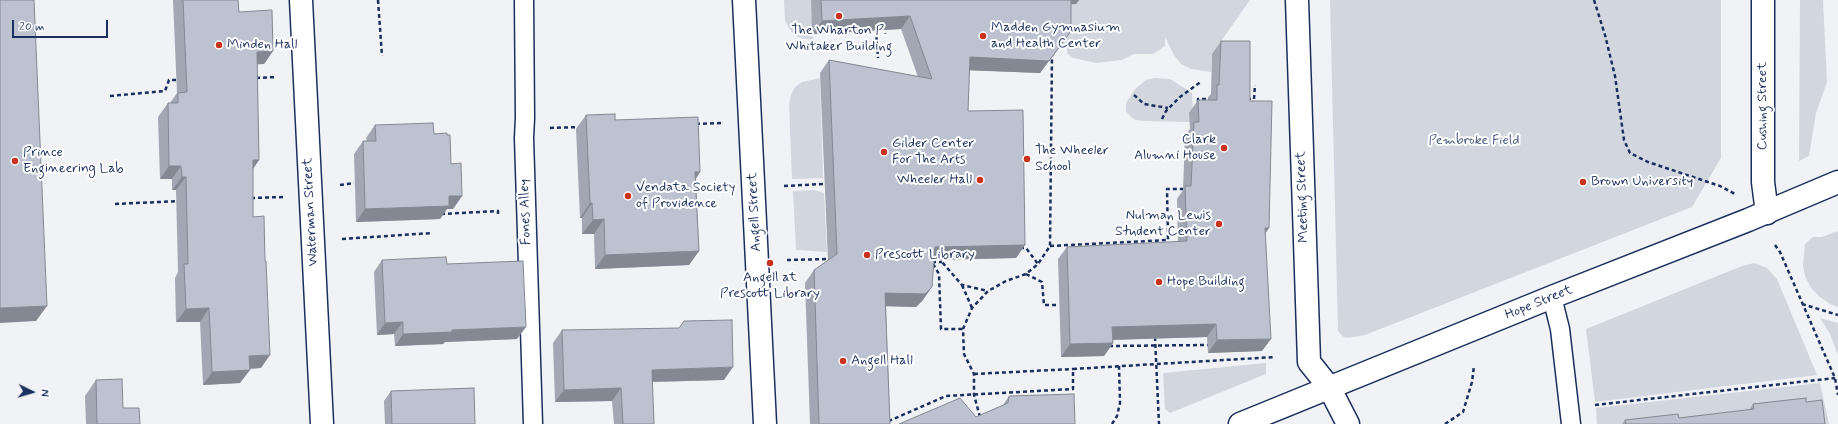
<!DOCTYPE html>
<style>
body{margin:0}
#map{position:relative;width:1838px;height:424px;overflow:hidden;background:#f1f2f5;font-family:Mynerve,sans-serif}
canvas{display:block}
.north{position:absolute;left:12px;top:372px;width:40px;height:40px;-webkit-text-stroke:3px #fff;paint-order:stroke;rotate:95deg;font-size:11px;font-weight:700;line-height:16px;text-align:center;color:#1b2f5e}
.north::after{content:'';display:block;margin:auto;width:14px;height:18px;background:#1b2f5e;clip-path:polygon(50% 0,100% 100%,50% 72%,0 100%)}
.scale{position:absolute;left:12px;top:20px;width:96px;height:18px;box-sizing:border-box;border:2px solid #1b2f5e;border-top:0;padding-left:5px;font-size:12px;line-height:14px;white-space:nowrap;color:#1b2f5e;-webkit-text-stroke:3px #fff;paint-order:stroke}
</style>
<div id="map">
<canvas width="1838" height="424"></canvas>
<div class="north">N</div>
<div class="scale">20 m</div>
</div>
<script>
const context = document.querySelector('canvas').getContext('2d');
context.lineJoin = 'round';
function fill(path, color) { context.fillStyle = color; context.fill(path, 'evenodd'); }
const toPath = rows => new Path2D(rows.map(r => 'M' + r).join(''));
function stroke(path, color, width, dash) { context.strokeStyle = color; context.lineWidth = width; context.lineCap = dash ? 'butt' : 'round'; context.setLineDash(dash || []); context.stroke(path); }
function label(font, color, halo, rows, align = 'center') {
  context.font = font + ' Mynerve,sans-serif'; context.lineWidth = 4; context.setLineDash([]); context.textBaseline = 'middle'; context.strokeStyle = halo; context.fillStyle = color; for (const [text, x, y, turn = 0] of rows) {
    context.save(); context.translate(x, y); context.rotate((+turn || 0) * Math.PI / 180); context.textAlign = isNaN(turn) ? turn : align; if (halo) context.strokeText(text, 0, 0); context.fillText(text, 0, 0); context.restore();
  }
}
fill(toPath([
 [784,0,811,0,813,40,801,38,796,36,791,31,785,21],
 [1076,0,1250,0,1212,54,1211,72,1191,69,1181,64,1174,55,1165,37,1165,46,1153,54,1134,54,1122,60,1096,63,1073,58,1067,53,1067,44,1062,44,1061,5],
 [1330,0,1721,0,1721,158,1692,207,1365,335,1347,338,1342,336,1338,331],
 [1800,0,1823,0,1827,82,1816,113,1809,156,1799,161],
 [820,78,823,178,792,179,789,104,791,95,795,87,802,82],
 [1155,78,1170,79,1192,93,1193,113,1189,113,1190,122,1144,121,1135,120,1130,116,1126,111,1126,103,1135,89,1146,80],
 [814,190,824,193,827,252,796,250,793,191],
 [1838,231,1838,307,1830,304,1820,297,1811,288,1805,276,1803,266,1805,244,1813,237,1822,237],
 [1754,263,1767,268,1777,279,1817,375,1595,402,1586,329,1742,266],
 [1820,318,1838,323,1838,355,1830,334],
 [1266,363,1266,374,1170,413,1165,409,1163,373],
 [1820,383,1829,424,1597,424,1596,408]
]), '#d2d6df');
const lane = toPath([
 [524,0,525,118,524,138,533,424],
 [1552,297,1560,329,1571,424]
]);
const street = toPath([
 [1297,0,1309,362,1329,387,1348,424],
 [1763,0,1763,182,1767,213]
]);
const secondary = toPath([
 [301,0,322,424],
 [744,0,765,424],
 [1240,424,1552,297,1748,220,1838,182]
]);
stroke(lane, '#1b2f5e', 21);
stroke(street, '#1b2f5e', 25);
stroke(secondary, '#1b2f5e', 25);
stroke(toPath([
 [378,0,382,56],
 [1594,0,1605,35,1615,76,1624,140,1630,153,1648,162,1720,186,1735,194],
 [876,29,878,58],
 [256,78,277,77],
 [1134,95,1144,104,1168,108],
 [110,96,165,91,169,80,179,80],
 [1247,99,1254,99,1255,85],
 [1198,102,1198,99,1210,99],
 [1162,119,1166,111,1180,97,1202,81],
 [696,124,723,123],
 [550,128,579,127],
 [340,185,354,183],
 [784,186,823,184],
 [251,198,284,197],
 [115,204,180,201],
 [441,214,498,211,498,214],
 [342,239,432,233],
 [1775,245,1780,252,1835,378,1838,395],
 [1050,246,1168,240,1167,189,1183,189],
 [1020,248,1026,248,1038,264],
 [941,256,942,262,962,285,988,291],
 [787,260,828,259],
 [932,262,942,262],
 [933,264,939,274,941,329,963,329],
 [1026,274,1042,282,1044,305,1059,305],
 [962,285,972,308],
 [1802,304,1838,315],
 [1155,337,1159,424],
 [1109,346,1208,345],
 [974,374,1073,369],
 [1595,405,1835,378],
 [980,417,974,395,974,374,964,354,963,329,972,308,988,291,1006,281,1026,274,1038,264,1050,246,1052,55],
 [882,424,946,396,1073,389,1073,369,1275,357],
 [1112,424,1117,416,1120,403,1119,366],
 [1445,424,1463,412,1472,382,1474,366]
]), '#1b2f5e', 2.5, [4, 3]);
stroke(lane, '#fff', 18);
stroke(street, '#fff', 22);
stroke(secondary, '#fff', 22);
fill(toPath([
 [173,0,238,0,239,12,273,51,264,64,257,64,259,160,253,169,253,217,261,368,250,369,240,383,203,385,200,322,176,322,175,278,178,272,176,190,172,190,172,179,160,179,158,117,168,103,170,103,177,93],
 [811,0,1079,0,1076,4,1071,4,1062,44,1040,73,969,70,968,111,1025,245,1016,258,934,260,923,300,916,307,886,306,890,424,810,424,805,283,814,270,828,261,820,73,829,60,918,77,901,29,812,34],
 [1221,41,1250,101,1269,228,1265,234,1262,351,1208,353,1207,337,1113,340,1113,343,1104,356,1061,357,1058,259,1067,247,1178,242,1177,199,1183,190,1185,135,1190,129,1189,113,1198,100,1208,100,1208,97,1211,94,1212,54],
 [586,115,615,120,700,172,696,179,699,251,689,265,595,269,594,234,582,234,582,218,580,218,576,129],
 [375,125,434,134,451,164,462,196,453,209,447,209,440,219,356,222,354,154,363,141,367,141,366,138],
 [382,260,447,264,517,339,445,342,443,344,395,346,394,334,377,335,374,272],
 [562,330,724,380,652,382,654,424,614,424,612,401,555,402,553,343],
 [96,380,123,408,140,424,86,424,85,396],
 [391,391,475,424,385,424,384,401],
 [1009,396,1075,424,976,417,1003,405],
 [1806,402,1825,424,1622,424,1625,420,1679,418,1749,410,1753,404]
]), '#a2a7b3');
fill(toPath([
 [1065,0,1079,0,1076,4,1061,5],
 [910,16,901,29,812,34,822,21],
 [1071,31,1040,73,961,70,970,57],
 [273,51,264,64,248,65,257,52],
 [253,160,259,160,250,173],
 [169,166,181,166,172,179,160,179],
 [695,172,700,172,690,187],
 [182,177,186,177,176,190,172,190],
 [449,196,462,196,453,209,447,209,440,219,356,222,365,209],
 [590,203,592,203,582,218,580,218],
 [604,219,594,234,582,234,593,220],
 [1265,228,1269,228,1260,240],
 [1025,245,1016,258,926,260,935,247],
 [699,251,689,265,595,269,605,255],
 [932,287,923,300,916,307,876,306,885,293],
 [47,306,36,321,0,323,0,308],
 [209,308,200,322,176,322,186,309],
 [403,322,394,334,377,335,385,323],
 [1216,324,1207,337,1104,340,1112,327],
 [526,327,517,339,445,342,443,344,395,346,403,334,452,330],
 [1271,339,1262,351,1208,353,1217,340],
 [1113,343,1104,356,1061,357,1070,344],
 [270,355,261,368,240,369,249,356],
 [733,367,724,380,643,382,652,370],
 [250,370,240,383,203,385,212,372],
 [621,388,612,401,555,402,564,390]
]), '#848892');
const building = toPath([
 [0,0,34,0,47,306,0,308,0,0],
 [183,0,238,0,239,12,272,10,273,51,257,52,259,160,253,160,253,217,264,216,265,261,266,261,270,355,249,356,250,370,212,372,209,308,186,309,184,264,188,264,186,177,182,177,181,166,169,166,168,103,178,103,178,93,187,92,183,0],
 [821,0,1071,0,1071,31,1049,61,970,57,968,111,1023,110,1025,245,935,247,932,287,925,294,885,293,890,424,819,424,814,270,837,254,829,60,932,79,910,16,822,21,821,0],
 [1221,41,1250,41,1250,101,1272,101,1269,228,1265,228,1271,339,1217,340,1216,324,1112,327,1113,343,1070,344,1067,247,1187,241,1185,186,1191,186,1194,122,1199,122,1198,100,1217,100,1217,85,1219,85,1221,41],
 [615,114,615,120,698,117,700,172,695,172,699,251,605,255,604,219,593,220,592,203,590,203,586,115,615,114],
 [433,123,434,134,447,133,447,135,450,135,451,164,461,163,462,196,449,196,449,206,365,209,363,141,376,141,375,125,433,123],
 [446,257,447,264,523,261,526,327,452,330,452,332,403,334,403,322,385,323,382,260,446,257],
 [732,320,733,367,652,370,654,424,623,424,621,388,564,390,562,330,679,328,684,321,732,320],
 [122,379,123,408,139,408,140,424,97,424,96,380,122,379],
 [474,388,475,424,392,424,391,391,474,388],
 [1074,394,1075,424,899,424,960,398,976,417,1008,403,1009,396,1074,394],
 [1806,398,1806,402,1822,400,1825,424,1626,424,1625,420,1678,414,1679,418,1754,409,1753,404,1806,398]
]);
fill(building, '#bcc2d0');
stroke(building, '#848892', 1);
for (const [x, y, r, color] of [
 [839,16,4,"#c8321e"],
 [983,36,4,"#c8321e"],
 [219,45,4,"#c8321e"],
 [1224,148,4,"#c8321e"],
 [884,152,4,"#c8321e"],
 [1027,159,4,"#c8321e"],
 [15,161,4,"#c8321e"],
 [980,180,4,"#c8321e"],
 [1583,182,4,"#c8321e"],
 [628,196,4,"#c8321e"],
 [1219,224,4,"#c8321e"],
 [867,255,4,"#c8321e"],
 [770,263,4,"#c8321e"],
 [1159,282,4,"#c8321e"],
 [843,361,4,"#c8321e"]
]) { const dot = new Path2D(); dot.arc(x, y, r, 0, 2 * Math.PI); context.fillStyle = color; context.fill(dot); stroke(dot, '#fff', 1.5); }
label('14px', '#1b2f5e', '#fff', [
 ["Madden Gymnasium",991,28],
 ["and Health Center",991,44],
 ["The Wharton P.",839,31,"center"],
 ["Whitaker Building",839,47,"center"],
 ["Minden Hall",227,45],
 ["Clark",1216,140,"right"],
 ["Alumni House",1216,156,"right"],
 ["Gilder Center",892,144],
 ["For The Arts",892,160],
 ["The Wheeler",1035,151],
 ["School",1035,167],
 ["Prince",23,153],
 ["Engineering Lab",23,169],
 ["Wheeler Hall",972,180,"right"],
 ["Brown University",1591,182],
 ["Vendata Society",636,188],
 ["of Providence",636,204],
 ["Nulman Lewis",1211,216,"right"],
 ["Student Center",1211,232,"right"],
 ["Prescott Library",875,255],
 ["Angell at",770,278,"center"],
 ["Prescott Library",770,294,"center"],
 ["Hope Building",1167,282],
 ["Angell Hall",851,361]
], 'left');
label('14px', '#1b2f5e', '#fff', [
 ["Cushing Street",1763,106,-90],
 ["Meeting Street",1303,197,-92],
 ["Waterman Street",311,212,-93],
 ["Fones Alley",526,212,-92],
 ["Angell Street",755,212,-93],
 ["Hope Street",1539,303,-22]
]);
label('14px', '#49597e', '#fff', [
 ["Pembroke Field",1474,141]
]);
</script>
